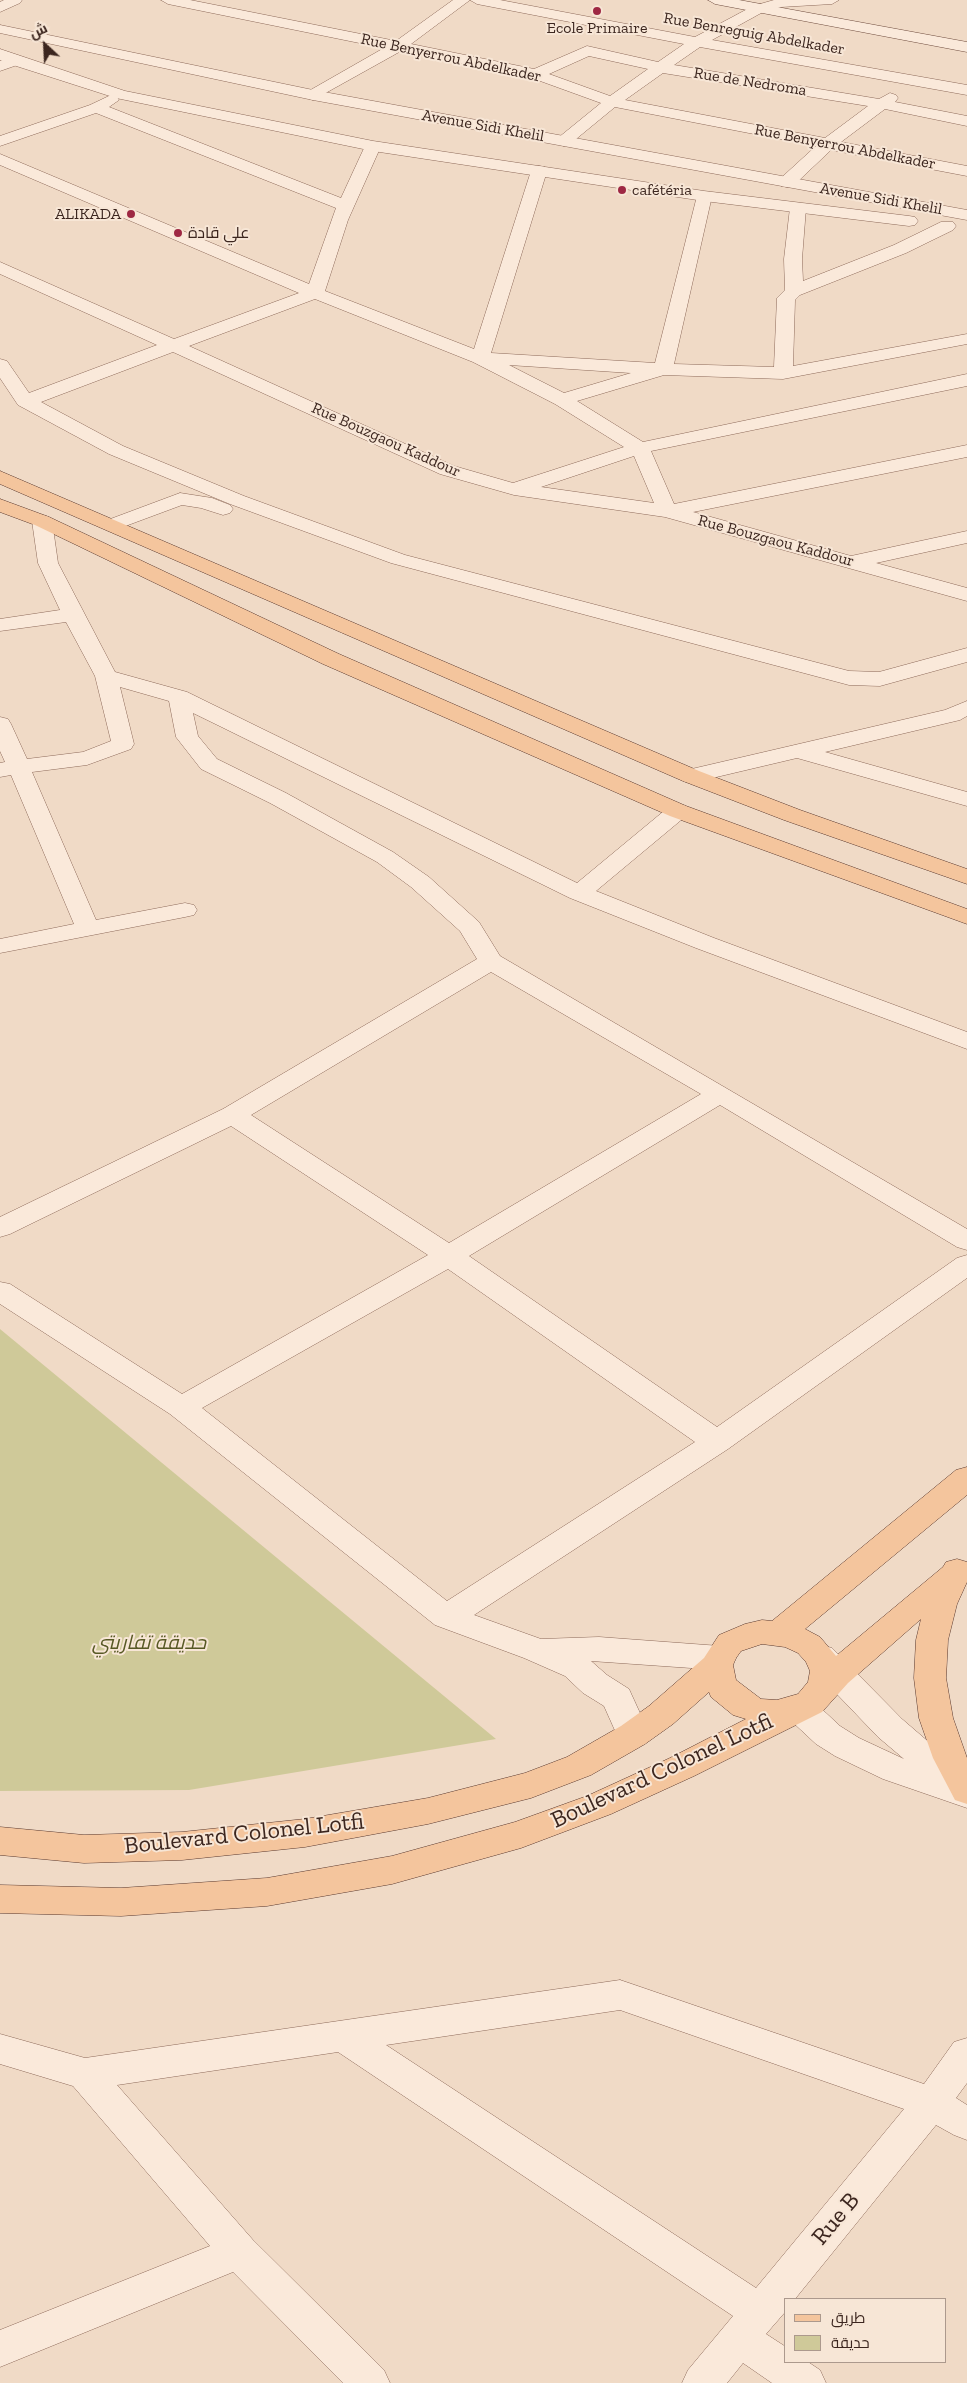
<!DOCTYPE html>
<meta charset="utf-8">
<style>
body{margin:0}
#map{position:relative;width:967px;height:2383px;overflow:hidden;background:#f0dac6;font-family:"Zilla Slab",Cairo,serif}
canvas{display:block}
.legend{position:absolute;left:784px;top:2298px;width:162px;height:65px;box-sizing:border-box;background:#f7e6d6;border:1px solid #ac998d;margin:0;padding:6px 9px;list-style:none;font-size:15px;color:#3c261f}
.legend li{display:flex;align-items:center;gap:10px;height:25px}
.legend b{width:25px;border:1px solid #ac998d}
.north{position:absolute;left:20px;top:20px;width:50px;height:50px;-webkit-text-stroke:4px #f7e6d6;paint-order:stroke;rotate:335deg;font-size:14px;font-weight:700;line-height:20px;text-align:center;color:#3c261f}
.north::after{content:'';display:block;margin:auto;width:18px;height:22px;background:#3c261f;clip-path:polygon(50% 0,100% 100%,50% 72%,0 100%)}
</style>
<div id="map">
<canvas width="967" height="2383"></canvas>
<ul class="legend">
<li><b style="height:6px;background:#f4c59d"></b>طريق</li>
<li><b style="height:14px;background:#cfc999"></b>حديقة</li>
</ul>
<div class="north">ش</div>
</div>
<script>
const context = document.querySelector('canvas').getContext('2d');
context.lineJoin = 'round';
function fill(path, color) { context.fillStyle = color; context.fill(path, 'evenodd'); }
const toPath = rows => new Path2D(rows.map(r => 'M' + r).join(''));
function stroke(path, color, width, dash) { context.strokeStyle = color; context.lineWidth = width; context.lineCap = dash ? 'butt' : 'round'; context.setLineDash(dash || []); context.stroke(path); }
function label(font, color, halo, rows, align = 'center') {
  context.font = font + ' "Zilla Slab",Cairo,serif'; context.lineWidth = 4; context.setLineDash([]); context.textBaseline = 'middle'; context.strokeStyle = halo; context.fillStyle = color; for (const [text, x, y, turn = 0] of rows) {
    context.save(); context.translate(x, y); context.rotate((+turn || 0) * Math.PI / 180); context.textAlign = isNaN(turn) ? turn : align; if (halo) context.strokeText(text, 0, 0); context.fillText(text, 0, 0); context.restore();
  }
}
fill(toPath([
 [0,1329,496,1739,189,1790,0,1791]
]), '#cfc999');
const minor = toPath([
 [4,0,22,0,20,3,0,12,0,2,4,0],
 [161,0,190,0,396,41,453,0,500,0,695,37,753,6,774,0,839,0,832,4,781,7,763,12,712,40,967,85,967,95,700,47,674,65,879,99,890,93,896,95,898,98,895,102,967,116,967,126,885,109,841,142,967,166,967,176,831,150,793,186,787,187,781,186,779,182,781,178,816,146,615,107,570,144,564,146,558,144,556,141,558,138,601,103,532,78,401,51,313,100,307,98,305,95,307,92,384,48,168,4,161,0],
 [470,0,477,4,684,44,658,62,587,46,534,69,411,44,470,0],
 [589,56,648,69,610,96,549,74,589,56],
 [663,73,868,106,825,138,625,100,663,73],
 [15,56,23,61,20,64,0,71,0,61,15,56],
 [111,95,117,97,119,100,109,107,341,198,365,146,367,143,379,143,381,146,348,220,325,291,474,349,531,171,533,167,539,166,545,167,547,171,491,353,655,363,698,192,710,192,712,196,674,364,774,367,777,298,785,290,784,259,790,208,792,204,798,203,804,204,806,208,802,259,803,281,894,245,941,222,953,222,956,226,953,230,906,253,800,295,795,300,793,366,967,334,967,344,783,379,664,375,577,401,643,442,967,374,967,386,651,451,674,504,967,445,967,457,693,512,851,556,967,531,967,543,876,563,967,588,967,601,665,517,514,495,440,474,173,352,41,402,123,446,244,496,405,555,849,671,879,672,967,648,967,662,880,686,849,685,391,563,230,504,109,454,18,405,0,378,0,359,7,361,29,393,157,345,0,274,0,262,174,339,299,293,0,165,0,154,309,284,336,208,96,113,0,146,0,136,90,105,111,95],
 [315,299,473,362,555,404,624,447,513,483,454,466,189,346,315,299],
 [509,365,631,373,564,393,509,365],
 [634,456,654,503,541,487,634,456],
 [180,493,212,498,230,505,233,509,230,513,223,515,201,508,182,505,112,531,105,529,102,525,105,521,180,493],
 [42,515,49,517,52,521,58,563,115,672,187,692,577,883,670,806,678,804,686,806,690,811,686,816,596,891,714,938,967,1032,967,1049,696,948,570,898,193,713,198,736,217,759,286,793,393,852,429,877,479,922,500,956,967,1229,967,1250,957,1247,720,1105,469,1256,717,1427,957,1258,967,1255,967,1278,728,1449,474,1615,541,1639,599,1637,720,1646,731,1649,736,1658,731,1667,720,1670,591,1661,607,1675,629,1689,650,1735,645,1744,633,1748,621,1744,604,1706,583,1693,565,1676,524,1658,435,1625,170,1414,0,1304,0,1282,10,1284,182,1394,428,1255,231,1126,10,1234,0,1237,0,1217,223,1109,477,959,460,931,411,887,377,862,270,803,201,769,176,737,169,701,120,687,134,744,131,749,87,765,32,772,96,920,185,903,194,905,197,910,194,915,185,917,0,953,0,939,74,924,11,775,0,777,0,763,5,762,0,751,0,717,8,719,11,724,27,759,83,752,111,741,95,676,66,622,0,631,0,619,60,610,38,563,32,521,35,517,42,515],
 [491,972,701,1094,449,1243,251,1115,491,972],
 [448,1269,695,1442,447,1601,202,1408,448,1269],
 [967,701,967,716,960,720,825,752,967,792,967,806,797,758,691,783,683,781,679,776,683,771,945,710,967,701],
 [620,1980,924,2084,954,2042,967,2038,967,2083,956,2098,967,2105,967,2140,954,2135,936,2125,795,2299,786,2299,786,2311,766,2334,786,2347,786,2362,808,2362,820,2370,826,2383,772,2383,743,2363,727,2383,682,2383,688,2370,733,2316,338,2052,117,2085,253,2240,384,2370,390,2383,343,2383,233,2272,0,2367,0,2330,210,2246,73,2086,0,2064,0,2034,85,2058,620,1980],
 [620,2010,904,2109,756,2288,386,2045,620,2010]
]);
const tertiary = toPath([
 [0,25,313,90,967,210,967,220,313,100,0,33,0,25],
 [0,49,125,91,373,141,704,191,909,216,915,217,918,221,915,225,909,226,704,201,373,151,116,98,10,64,0,60,0,49],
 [821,1645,832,1648,902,1719,967,1775,967,1808,883,1779,835,1756,816,1744,787,1717,782,1708,787,1699,799,1695,811,1699,840,1726,859,1738,904,1759,878,1737,810,1666,805,1657,810,1648,821,1645]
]);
const secondary = toPath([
 [708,0,739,0,967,42,967,52,715,4,708,0]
]);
const primary = toPath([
 [0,471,699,771,800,810,967,869,967,884,784,820,683,781,0,484,0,471],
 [0,499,49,517,339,654,686,806,967,909,967,924,670,816,323,664,35,525,0,512,0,499],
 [967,1467,967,1495,805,1629,820,1637,836,1656,943,1567,946,1562,957,1559,967,1562,967,1582,957,1604,948,1640,946,1678,953,1718,967,1758,967,1804,955,1800,933,1758,919,1718,914,1678,916,1640,921,1619,848,1683,822,1712,694,1776,611,1814,521,1848,392,1884,267,1906,121,1916,0,1913,0,1885,121,1888,267,1878,392,1856,515,1822,587,1796,670,1758,746,1719,733,1715,711,1697,709,1692,673,1724,645,1744,591,1775,531,1798,428,1824,305,1847,182,1860,84,1863,0,1855,0,1827,84,1835,182,1832,305,1819,428,1798,525,1773,567,1757,621,1726,649,1706,704,1658,719,1635,745,1624,762,1620,772,1621,956,1470,967,1467],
 [762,1644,785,1647,798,1653,806,1662,810,1671,808,1682,798,1694,777,1700,761,1699,736,1680,733,1665,736,1658,741,1651,762,1644]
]);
stroke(minor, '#8d6a5a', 1);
stroke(tertiary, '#8d6a5a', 1);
stroke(secondary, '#6e4b3d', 1);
stroke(primary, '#5a392f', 1);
fill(minor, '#fae9da');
fill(tertiary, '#fae9da');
fill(secondary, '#fae9da');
fill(primary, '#f4c59d');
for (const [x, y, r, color] of [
 [597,11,5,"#9e2843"],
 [622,190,5,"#9e2843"],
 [131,214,5,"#9e2843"],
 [178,233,5,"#9e2843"]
]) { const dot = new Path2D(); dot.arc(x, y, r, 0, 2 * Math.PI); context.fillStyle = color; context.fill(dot); stroke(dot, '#f7e6d6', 2); }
label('16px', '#3c261f', '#f7e6d6', [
 ["Ecole Primaire",597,28,"center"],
 ["cafétéria",632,190],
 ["ALIKADA",121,214,"right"],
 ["علي قادة",188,233]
], 'left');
label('16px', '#3c261f', '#f7e6d6', [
 ["Rue Benreguig Abdelkader",754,34,10],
 ["Rue Benyerrou Abdelkader",451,58,12],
 ["Rue de Nedroma",750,82,9],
 ["Avenue Sidi Khelil",483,126,10],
 ["Rue Benyerrou Abdelkader",845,147,11],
 ["Avenue Sidi Khelil",881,199,10],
 ["Rue Bouzgaou Kaddour",386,440,24],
 ["Rue Bouzgaou Kaddour",776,541,15]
]);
label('italic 20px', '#585925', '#f7e6d6', [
 ["حديقة تفاريتي",149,1643]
]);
label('24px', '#3c261f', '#f7e6d6', [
 ["Boulevard Colonel Lotfi",662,1771,-25],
 ["Boulevard Colonel Lotfi",244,1834,-6],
 ["Rue B",836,2219,-50]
]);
</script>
